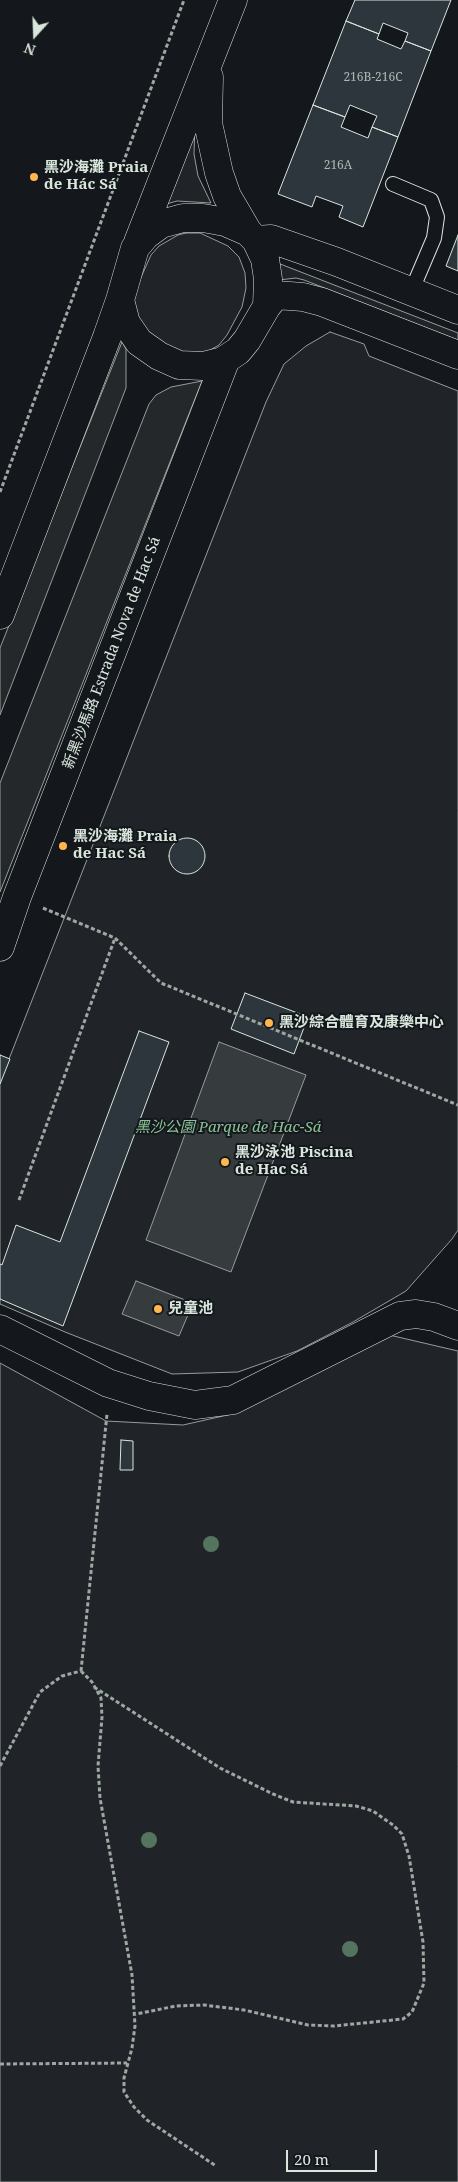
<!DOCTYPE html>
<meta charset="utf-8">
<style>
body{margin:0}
#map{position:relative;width:458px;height:2182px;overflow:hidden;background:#14181c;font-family:"Noto Serif",serif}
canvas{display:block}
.north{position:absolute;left:10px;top:10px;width:50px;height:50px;-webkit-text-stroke:4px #14181c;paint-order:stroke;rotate:200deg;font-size:14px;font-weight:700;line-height:20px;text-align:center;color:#d8e6dc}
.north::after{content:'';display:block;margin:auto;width:18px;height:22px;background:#d8e6dc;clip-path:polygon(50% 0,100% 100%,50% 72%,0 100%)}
.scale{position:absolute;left:286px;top:2150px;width:91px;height:22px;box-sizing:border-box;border:2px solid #d8e6dc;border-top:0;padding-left:6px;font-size:15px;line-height:18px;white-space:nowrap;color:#d8e6dc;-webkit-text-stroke:4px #14181c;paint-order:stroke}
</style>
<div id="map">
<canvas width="458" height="2182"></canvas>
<div class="north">N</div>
<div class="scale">20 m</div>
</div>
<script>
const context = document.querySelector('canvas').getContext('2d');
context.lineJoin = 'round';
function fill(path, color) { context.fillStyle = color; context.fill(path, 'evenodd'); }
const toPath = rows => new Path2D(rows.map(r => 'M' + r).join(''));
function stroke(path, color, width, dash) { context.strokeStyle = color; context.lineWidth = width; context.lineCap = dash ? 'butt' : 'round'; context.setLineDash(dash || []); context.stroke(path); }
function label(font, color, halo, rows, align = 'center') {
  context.font = font + ' "Noto Serif","Noto Sans SC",serif'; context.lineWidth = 4; context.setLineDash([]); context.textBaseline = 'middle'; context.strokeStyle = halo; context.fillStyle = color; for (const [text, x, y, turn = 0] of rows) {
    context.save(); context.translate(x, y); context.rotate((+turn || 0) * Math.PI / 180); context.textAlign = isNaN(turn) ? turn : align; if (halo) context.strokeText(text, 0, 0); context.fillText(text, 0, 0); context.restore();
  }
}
const green = toPath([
 [195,123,194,154,198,176,211,203,177,201,163,205,195,123],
 [186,233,200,233,228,246,239,257,245,273,246,288,242,307,227,335,219,345,205,353,190,357,142,333,134,301,138,284,151,255,159,246,178,235,186,233],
 [275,262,458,333,458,340,304,280,296,278,279,280,275,262],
 [330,332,364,344,369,356,458,391,458,1230,452,1239,406,1291,353,1322,297,1351,238,1372,172,1374,65,1332,0,1304,0,1082,266,402,284,364,306,346,330,332],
 [385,1334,458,1351,458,2182,0,2182,0,1363,106,1421,183,1425,232,1414,385,1334]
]);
fill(green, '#202428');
stroke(green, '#939e99', 1);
const parking = toPath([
 [122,342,126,349,126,388,0,715,0,648,122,342],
 [202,381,0,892,0,783,149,404,156,395,171,387,202,381]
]);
fill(parking, '#24282b');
stroke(parking, '#939e99', 1);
const water = toPath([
 [219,1042,306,1075,231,1272,146,1240,219,1042],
 [136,1281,193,1303,179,1336,122,1314,136,1281]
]);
fill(water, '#363b3e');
stroke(water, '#939e99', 1);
const building = toPath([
 [355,0,451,0,431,51,405,41,408,33,383,23,379,34,346,21,355,0],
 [346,21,379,34,377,39,401,49,405,41,431,51,398,137,372,127,377,116,350,105,345,117,313,105,346,21],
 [313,105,345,117,341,127,368,138,372,127,398,137,363,227,339,217,343,206,316,196,312,207,278,194,313,105],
 [458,235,458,271,446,266,458,235],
 '169 856a18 18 0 1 1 36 0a18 18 0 1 1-36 0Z',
 [245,993,308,1017,294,1054,231,1029,245,993],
 [139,1031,169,1042,63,1326,0,1299,0,1264,2,1265,16,1225,60,1242,139,1031],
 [0,1055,10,1059,0,1084,0,1055],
 [121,1440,133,1441,133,1470,120,1470,121,1440]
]);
fill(building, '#2c363c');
stroke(building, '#d8e6dc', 1);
const lane = toPath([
 [393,184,431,200,437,217,434,238,411,292]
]);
const street = toPath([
 [209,77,208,123,219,173,227,196,248,232],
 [256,240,271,239,337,262,458,310],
 [138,242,233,0],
 [267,306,276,295,303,297,322,302,458,355],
 [0,615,107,337,120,300,135,248,146,235,161,224,183,218,203,218,225,222,248,232,256,240,265,259,268,279,267,306,247,340,238,351,223,361,203,366,179,365,159,356,139,342,126,323,120,300],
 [0,947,17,897,226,359],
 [0,1329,108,1383,149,1396,195,1405,233,1400,400,1316,416,1314,434,1317,458,1326]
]);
stroke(lane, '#d8e6dc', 16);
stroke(street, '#d8e6dc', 29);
stroke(toPath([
 [0,492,184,0],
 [43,908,115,938,161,983,458,1105],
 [19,1200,115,938],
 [81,1671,92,1682,101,1698,102,1717,98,1766,100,1798,132,1975,135,2026,132,2048,124,2078,124,2092,134,2107,147,2120,216,2166],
 [81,1671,107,1414],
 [94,1687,220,1768,273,1794,293,1802,356,1806,373,1811,393,1825,402,1834,409,1856,423,1942,424,1983,412,2012,403,2019,334,2026,308,2025,244,2010,204,2005,176,2006,136,2014],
 [0,1766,40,1692,62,1676,81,1671],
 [0,2064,127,2063]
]), '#9da8a2', 3, [4, 2.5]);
stroke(lane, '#14181c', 14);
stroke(street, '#14181c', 28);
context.fillStyle = '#55745f';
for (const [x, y] of [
 [211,1544],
 [149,1840],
 [350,1949]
]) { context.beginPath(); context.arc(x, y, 8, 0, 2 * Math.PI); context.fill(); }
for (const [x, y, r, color] of [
 [34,177,5,"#ffb74d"],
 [63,846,5,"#ffb74d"],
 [269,1023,5,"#ffb74d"],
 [225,1162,5,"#ffb74d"],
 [158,1309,5,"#ffb74d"]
]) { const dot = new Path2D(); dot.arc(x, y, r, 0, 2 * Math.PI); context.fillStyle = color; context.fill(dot); stroke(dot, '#14181c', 2); }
label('12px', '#adbab4', null, [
 ["216B-216C",373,78],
 ["216A",338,166]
]);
label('bold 15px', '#d8e6dc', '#14181c', [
 ["黑沙海灘 Praia",44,168],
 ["de Hác Sá",44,185],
 ["黑沙海灘 Praia",73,837],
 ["de Hac Sá",73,854],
 ["黑沙綜合體育及康樂中心",279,1023],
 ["黑沙泳池 Piscina",235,1153],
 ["de Hac Sá",235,1170],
 ["兒童池",168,1309]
], 'left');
label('15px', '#d8e6dc', '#14181c', [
 ["新黑沙馬路 Estrada Nova de Hac Sá",112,653,-69]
]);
label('italic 15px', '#8ac095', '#14181c', [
 ["黑沙公園 Parque de Hac-Sá",228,1128]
]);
</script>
